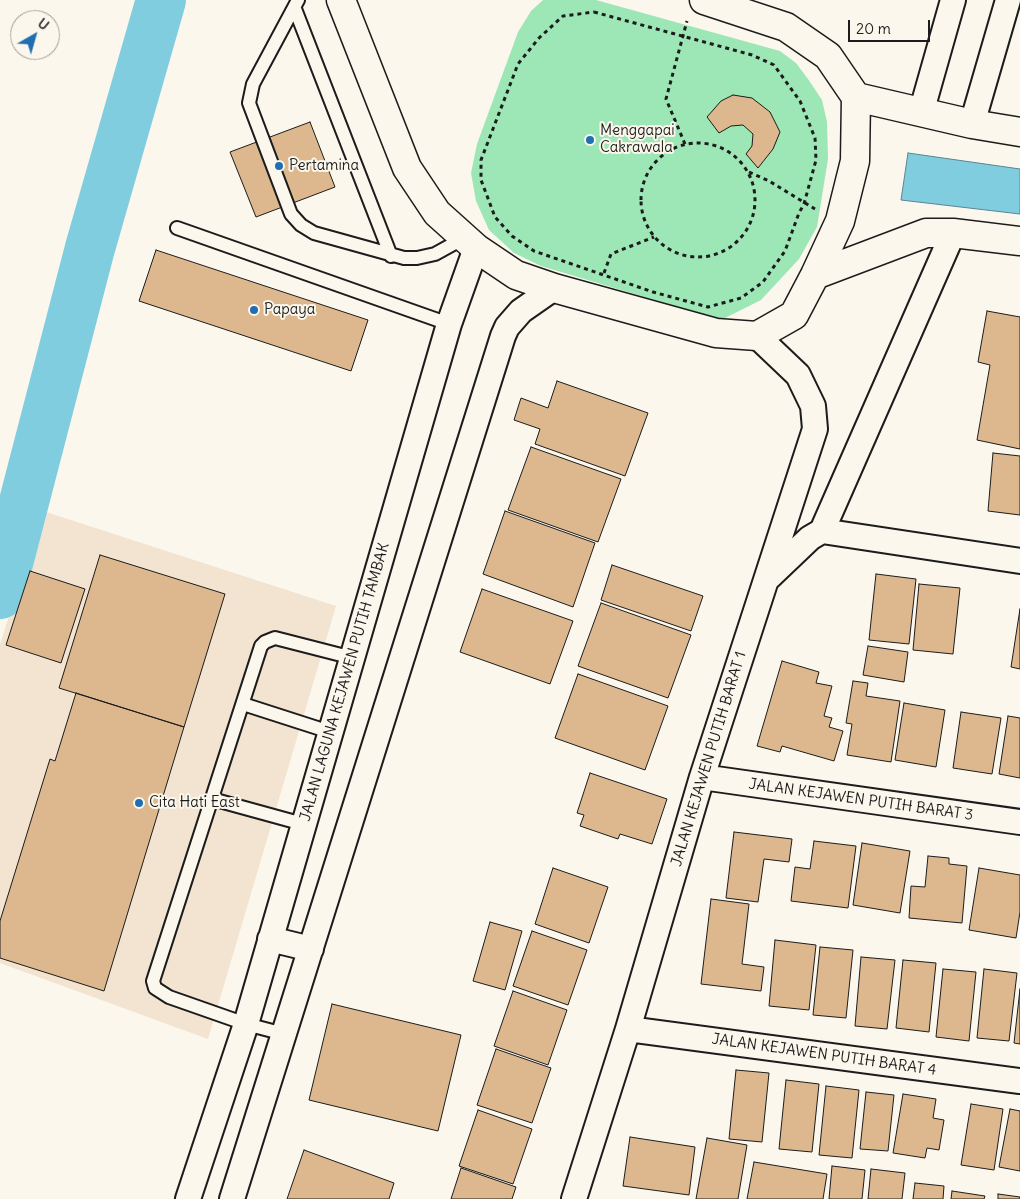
<!DOCTYPE html>
<style>
body{margin:0}
#map{position:relative;width:1020px;height:1199px;overflow:hidden;background:#fbf7ec;font-family:Delius,sans-serif}
canvas{display:block}
.north{position:absolute;left:10px;top:10px;width:50px;height:50px;box-sizing:border-box;background:#fbf7ec;border:1px solid #a29f99;border-radius:50%;rotate:38deg;font-size:14px;font-weight:700;line-height:20px;text-align:center;color:#1c1c1c}
.north::after{content:'';display:block;margin:auto;width:18px;height:22px;background:#1f6fb2;clip-path:polygon(50% 0,100% 100%,50% 72%,0 100%)}
.scale{position:absolute;left:848px;top:20px;width:82px;height:22px;box-sizing:border-box;border:2px solid #1c1c1c;border-top:0;padding-left:6px;font-size:15px;line-height:18px;white-space:nowrap;color:#1c1c1c;-webkit-text-stroke:4px #fbf7ec;paint-order:stroke}
</style>
<div id="map">
<canvas width="1020" height="1199"></canvas>
<div class="north">U</div>
<div class="scale">20 m</div>
</div>
<script>
const context = document.querySelector('canvas').getContext('2d');
context.lineJoin = 'round';
function fill(path, color) { context.fillStyle = color; context.fill(path, 'evenodd'); }
const toPath = rows => new Path2D(rows.map(r => 'M' + r).join(''));
function stroke(path, color, width, dash) { context.strokeStyle = color; context.lineWidth = width; context.lineCap = dash ? 'butt' : 'round'; context.setLineDash(dash || []); context.stroke(path); }
function label(font, color, halo, rows, align = 'center') {
  context.font = font + ' Delius,sans-serif'; context.lineWidth = 4; context.setLineDash([]); context.textBaseline = 'middle'; context.strokeStyle = halo; context.fillStyle = color; for (const [text, x, y, turn = 0] of rows) {
    context.save(); context.translate(x, y); context.rotate((+turn || 0) * Math.PI / 180); context.textAlign = isNaN(turn) ? turn : align; if (halo) context.strokeText(text, 0, 0); context.fillText(text, 0, 0); context.restore();
  }
}
fill(toPath([
 [43,511,336,606,208,1039,0,963,0,644]
]), '#f2e4d0');
fill(toPath([
 [543,0,596,0,780,51,796,63,808,79,822,100,827,122,828,159,817,227,799,259,761,300,721,320,541,266,514,253,489,230,476,201,471,173,477,144,518,32,531,11]
]), '#9de6b5');
const water = toPath([
 [908,153,1020,169,1020,214,901,200,908,153]
]);
fill(water, '#81cde0');
stroke(water, '#598692', 1);
stroke(toPath([
 [0,594,90,248,161,0]
]), '#81cde0', 50);
const building = toPath([
 [733,95,752,98,770,112,780,132,773,149,758,168,746,154,752,146,753,134,743,125,731,126,719,133,707,117,721,101,733,95],
 [310,122,335,187,256,217,230,152,310,122],
 [156,250,368,320,351,371,139,301,156,250],
 [987,311,1020,317,1020,449,977,440,990,365,978,362,987,311],
 [557,381,648,413,625,476,535,444,540,429,514,420,521,398,548,408,557,381],
 [531,447,621,479,598,542,508,510,531,447],
 [993,453,1020,456,1020,515,988,511,993,453],
 [505,511,595,543,573,607,483,574,505,511],
 [100,555,225,594,184,727,59,688,100,555],
 [612,565,703,596,691,631,601,600,612,565],
 [30,571,85,589,61,663,6,645,30,571],
 [876,574,916,579,909,644,869,640,876,574],
 [919,584,960,588,953,654,913,650,919,584],
 [482,589,573,621,550,684,460,652,482,589],
 [601,603,691,635,668,698,578,666,601,603],
 [1020,609,1020,669,1011,667,1020,609],
 [868,646,908,652,904,682,863,675,868,646],
 [782,661,819,672,816,683,832,686,824,716,832,718,829,727,843,731,834,761,782,746,780,752,757,746,782,661],
 [578,674,668,706,645,770,555,738,578,674],
 [853,681,868,683,866,696,900,701,891,762,847,755,852,724,846,723,853,681],
 [76,693,184,727,104,991,0,958,0,921,50,759,55,761,76,693],
 [904,703,945,710,936,767,895,760,904,703],
 [961,712,1001,718,992,774,953,768,961,712],
 [1008,716,1020,718,1020,778,999,774,1008,716],
 [590,773,667,799,652,844,620,834,618,839,580,826,584,815,577,813,590,773],
 [734,832,792,839,789,862,764,859,758,902,726,898,734,832],
 [814,841,856,846,848,908,791,901,795,867,810,869,814,841],
 [862,843,910,851,900,913,853,905,862,843],
 [928,856,949,858,949,864,967,866,962,923,909,918,911,886,925,887,928,856],
 [553,868,608,887,589,943,535,924,553,868],
 [979,868,1020,875,1020,912,1016,938,969,930,979,868],
 [711,899,749,904,742,964,764,967,761,991,701,984,711,899],
 [490,922,522,931,505,990,473,981,490,922],
 [532,931,587,950,568,1005,513,986,532,931],
 [775,940,816,945,809,1010,769,1006,775,940],
 [820,947,853,950,846,1018,813,1015,820,947],
 [861,957,895,960,887,1029,855,1026,861,957],
 [903,960,936,963,929,1032,896,1028,903,960],
 [943,969,976,972,969,1041,936,1037,943,969],
 [984,969,1017,973,1009,1041,977,1038,984,969],
 [1020,989,1020,1044,1014,1043,1020,989],
 [513,991,567,1010,548,1065,494,1046,513,991],
 [332,1004,461,1035,438,1131,309,1100,332,1004],
 [496,1049,551,1068,532,1123,477,1105,496,1049],
 [736,1070,769,1073,762,1142,729,1139,736,1070],
 [786,1080,819,1084,812,1152,779,1149,786,1080],
 [826,1086,859,1090,852,1158,819,1155,826,1086],
 [866,1092,894,1095,888,1151,860,1149,866,1092],
 [903,1094,936,1099,933,1118,944,1120,939,1150,927,1148,925,1158,893,1153,903,1094],
 [971,1104,1003,1109,994,1170,961,1165,971,1104],
 [1010,1109,1020,1111,1020,1171,999,1167,1010,1109],
 [478,1110,532,1129,513,1184,459,1166,478,1110],
 [630,1137,695,1147,689,1195,623,1186,630,1137],
 [707,1138,747,1145,738,1199,696,1199,707,1138],
 [304,1150,394,1183,389,1199,287,1199,304,1150],
 [754,1162,827,1174,823,1199,747,1199,754,1162],
 [832,1166,865,1170,862,1199,829,1199,832,1166],
 [461,1168,516,1187,512,1199,451,1199,461,1168],
 [871,1169,905,1173,902,1199,868,1199,871,1169],
 [915,1183,944,1186,943,1199,913,1199,915,1183],
 [952,1191,985,1196,984,1199,951,1199,952,1191],
 [998,1194,1020,1197,1020,1199,998,1199,998,1194]
]);
fill(building, '#ddb88e');
stroke(building, '#1c1c1c', 1);
const lane = toPath([
 [298,0,253,84,249,103,291,214,301,225,314,233,404,258,417,258,435,254,464,238],
 [295,9,391,256],
 [177,228,449,324],
 [243,704,330,732],
 [212,799,303,824],
 [284,1034,246,1024,169,997,155,988,153,981,261,646,265,642,275,638,353,658]
]);
const street = toPath([
 [921,113,953,0],
 [972,124,1008,0],
 [822,531,953,233],
 [768,578,810,538,822,531,1020,561],
 [702,777,1020,822],
 [270,939,311,949],
 [628,1029,1020,1081],
 [188,1199,246,1024,449,324,476,248],
 [232,1199,503,336,507,327,521,311,554,288],
 [574,1199,628,1029,702,777,815,429,813,406,798,375,757,336]
]);
const secondary = toPath([
 [341,0,407,168,437,213,476,248,516,275,554,288,716,333,757,336,794,315,815,275,840,221,855,161,856,97,828,56,786,27,704,0],
 [856,97,972,124,1020,132],
 [815,275,926,233,953,233,1020,241]
]);
stroke(lane, '#1c1c1c', 16);
stroke(street, '#1c1c1c', 28);
stroke(secondary, '#1c1c1c', 31);
stroke(toPath([
 [594,12,752,55,774,65,800,101,815,138,816,160,804,204,799,213,785,251,763,282,741,298,708,307,653,292,534,251,512,236,495,217,481,180,481,160,518,64,539,38,563,16,594,12],
 '641 200a57 57 0 1 1 114 0a57 57 0 1 1-114 0Z',
 [685,144,666,99,687,21],
 [749,172,769,181,815,209],
 [604,273,611,254,654,237]
]), '#1c1c1c', 3, [4, 4]);
stroke(lane, '#fbf7ec', 12);
stroke(street, '#fbf7ec', 24);
stroke(secondary, '#fbf7ec', 28);
for (const [x, y, r, color] of [
 [590,140,5,"#1f6fb2"],
 [279,166,5,"#1f6fb2"],
 [254,310,5,"#1f6fb2"],
 [139,803,5,"#1f6fb2"]
]) { const dot = new Path2D(); dot.arc(x, y, r, 0, 2 * Math.PI); context.fillStyle = color; context.fill(dot); stroke(dot, '#fbf7ec', 2); }
label('15px', '#1c1c1c', '#fbf7ec', [
 ["Menggapai",600,131],
 ["Cakrawala",600,148],
 ["Pertamina",289,166],
 ["Papaya",264,310],
 ["Cita Hati East",149,803]
], 'left');
label('15px', '#1c1c1c', '#fbf7ec', [
 ["JALAN LAGUNA KEJAWEN PUTIH TAMBAK",345,682,-74],
 ["JALAN KEJAWEN PUTIH BARAT 1",709,759,-73],
 ["JALAN KEJAWEN PUTIH BARAT 3",861,800,8],
 ["JALAN KEJAWEN PUTIH BARAT 4",824,1055,8]
]);
</script>
